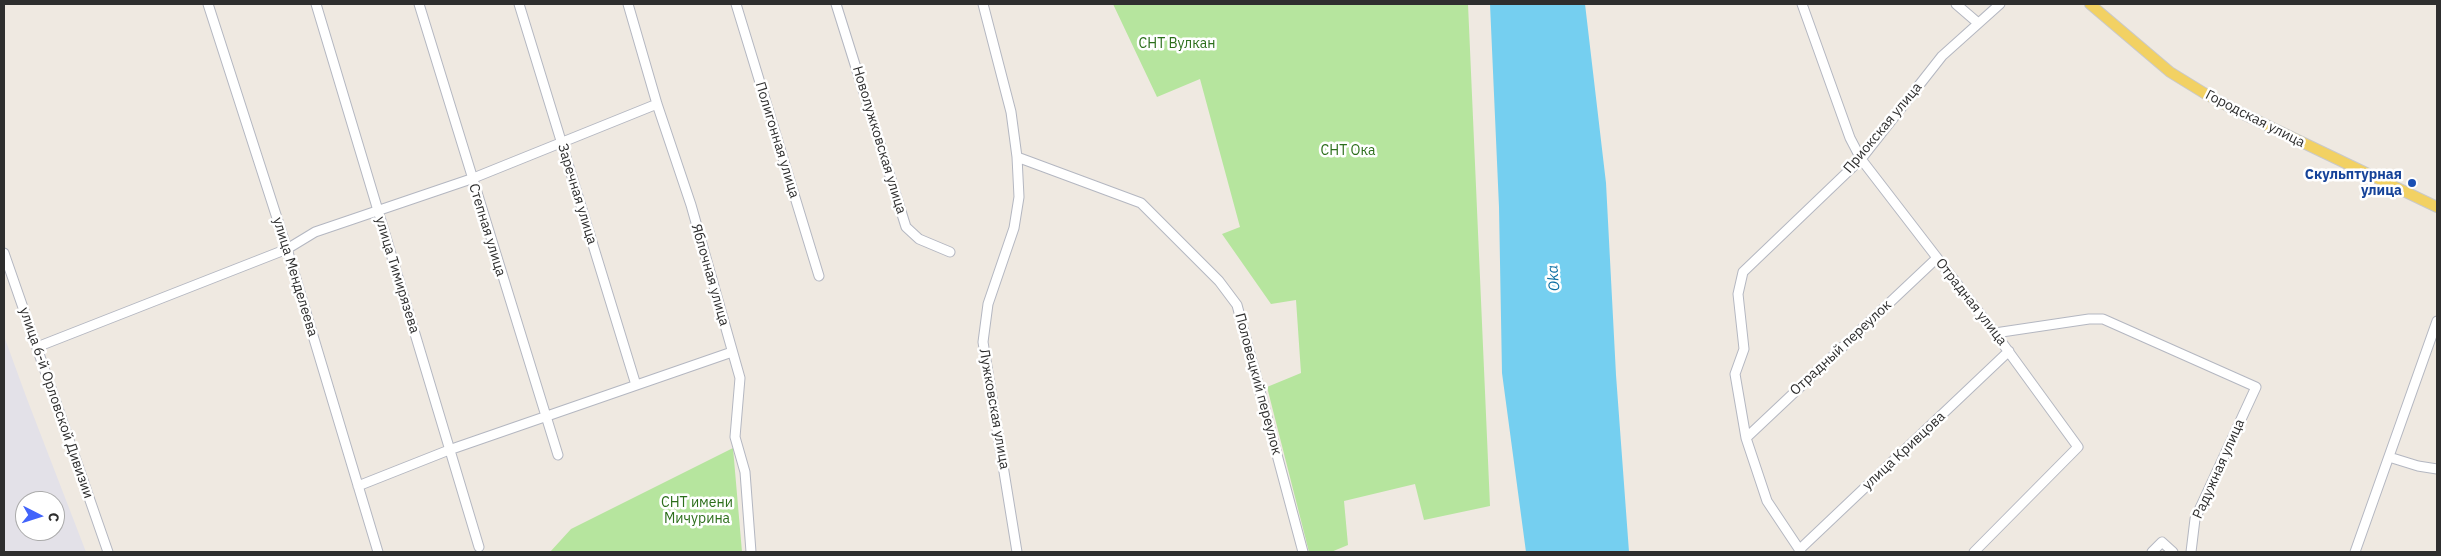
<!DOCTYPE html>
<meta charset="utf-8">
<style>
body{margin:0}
#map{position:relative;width:2441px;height:556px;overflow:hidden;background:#efe9e1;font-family:"IBM Plex Sans",sans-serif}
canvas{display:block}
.frame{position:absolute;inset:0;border:5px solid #2e2e2e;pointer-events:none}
.north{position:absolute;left:15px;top:491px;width:50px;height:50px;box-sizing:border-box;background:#fff;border:1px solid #ababab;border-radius:50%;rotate:95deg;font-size:14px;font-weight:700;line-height:20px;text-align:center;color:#2e2e2e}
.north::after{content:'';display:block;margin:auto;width:18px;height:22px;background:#4264fb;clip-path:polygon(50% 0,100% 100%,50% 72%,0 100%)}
</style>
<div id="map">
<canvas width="2441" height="556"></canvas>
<div class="frame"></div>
<div class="north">С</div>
</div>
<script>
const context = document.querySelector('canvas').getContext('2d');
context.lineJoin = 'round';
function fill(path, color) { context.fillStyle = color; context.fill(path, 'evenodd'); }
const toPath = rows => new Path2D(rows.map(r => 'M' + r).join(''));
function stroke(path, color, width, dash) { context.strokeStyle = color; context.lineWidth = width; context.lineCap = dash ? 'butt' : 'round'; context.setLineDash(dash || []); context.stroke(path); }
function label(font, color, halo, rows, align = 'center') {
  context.font = font + ' "IBM Plex Sans",sans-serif'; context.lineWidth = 5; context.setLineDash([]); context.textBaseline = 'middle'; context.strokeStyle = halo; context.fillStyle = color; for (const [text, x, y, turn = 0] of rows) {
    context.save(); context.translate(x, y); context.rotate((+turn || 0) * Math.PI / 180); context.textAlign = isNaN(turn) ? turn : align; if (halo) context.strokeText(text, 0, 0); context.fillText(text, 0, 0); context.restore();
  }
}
fill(toPath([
 [4,336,27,399,86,552,4,552],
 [25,501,55,501,55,531,25,531]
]), '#e3e1e8');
fill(toPath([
 [1113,4,1468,4,1490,506,1424,520,1415,484,1344,501,1348,545,1331,552,1309,552,1267,387,1301,373,1296,300,1271,304,1222,234,1240,227,1200,79,1157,97],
 [733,448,742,552,550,552,571,529]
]), '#b6e59e');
fill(toPath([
 [1490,4,1585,4,1606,183,1616,375,1629,552,1526,552,1502,373,1499,207]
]), '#75cff0');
const minor = toPath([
 [208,4,287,249,378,552],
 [316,4,479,547],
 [419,4,558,455],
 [519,4,636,385],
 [628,4,657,104,691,205,740,378,735,437,745,472,751,552],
 [736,4,819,276],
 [836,4,906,227,919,239,950,252],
 [983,4,1011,112,1017,157,1019,197,1014,228,988,304,983,342,1017,552],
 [1802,4,1850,138,1861,159,1995,333,2078,447,1974,552],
 [1956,4,1978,23],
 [1017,157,1141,203,1219,281,1237,305,1303,552],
 [4,253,108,552],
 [1995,333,2089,319,2103,319,2256,387,2195,519,2191,552],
 [37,347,287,249,315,232,471,179,657,104],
 [1746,438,1937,258],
 [2389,457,2418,466,2437,469],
 [358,486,449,450,732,352],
 [1799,550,2009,351],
 [1801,552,1767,501,1746,438,1735,374,1744,349,1738,294,1743,272,1861,159,1942,56,2000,4],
 [2152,552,2162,542,2173,552],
 [2355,552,2437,321]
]);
const major = toPath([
 [2090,4,2170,72,2204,93,2237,111,2437,207]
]);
stroke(minor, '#b4b7c1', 11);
stroke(major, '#c9c9c9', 12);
stroke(minor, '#fff', 9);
stroke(major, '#f2d163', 10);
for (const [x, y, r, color] of [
 [2412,183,5,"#1a4fb4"]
]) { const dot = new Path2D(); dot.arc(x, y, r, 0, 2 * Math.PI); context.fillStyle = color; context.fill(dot); stroke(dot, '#fff', 2); }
label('14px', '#2c6e1b', '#fff', [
 ["СНТ Вулкан",1177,44],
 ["СНТ Ока",1348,151],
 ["СНТ имени",697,503],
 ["Мичурина",697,519]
]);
label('14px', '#2e2e2e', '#fff', [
 ["Городская улица",2255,119,27],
 ["Приокская улица",1883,128,-50],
 ["Полигонная улица",777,140,73],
 ["Новолужковская улица",879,140,73],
 ["Заречная улица",577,194,73],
 ["Степная улица",487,230,73],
 ["улица Тимирязева",397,275,73],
 ["Яблочная улица",710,275,74],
 ["улица Менделеева",295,277,73],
 ["Отрадная улица",1971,302,52],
 ["Отрадный переулок",1841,348,-43],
 ["Половецкий переулок",1258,384,75],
 ["улица 6-й Орловской Дивизии",56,403,71],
 ["Лужковская улица",994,409,80],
 ["улица Кривцова",1904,451,-43],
 ["Радужная улица",2219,469,-66]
]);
label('bold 14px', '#164399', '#fff', [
 ["Скульптурная",2402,175],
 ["улица",2402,191]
], 'right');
label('italic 15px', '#0d6fa3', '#fff', [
 ["Oka",1554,278,-95]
]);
</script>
